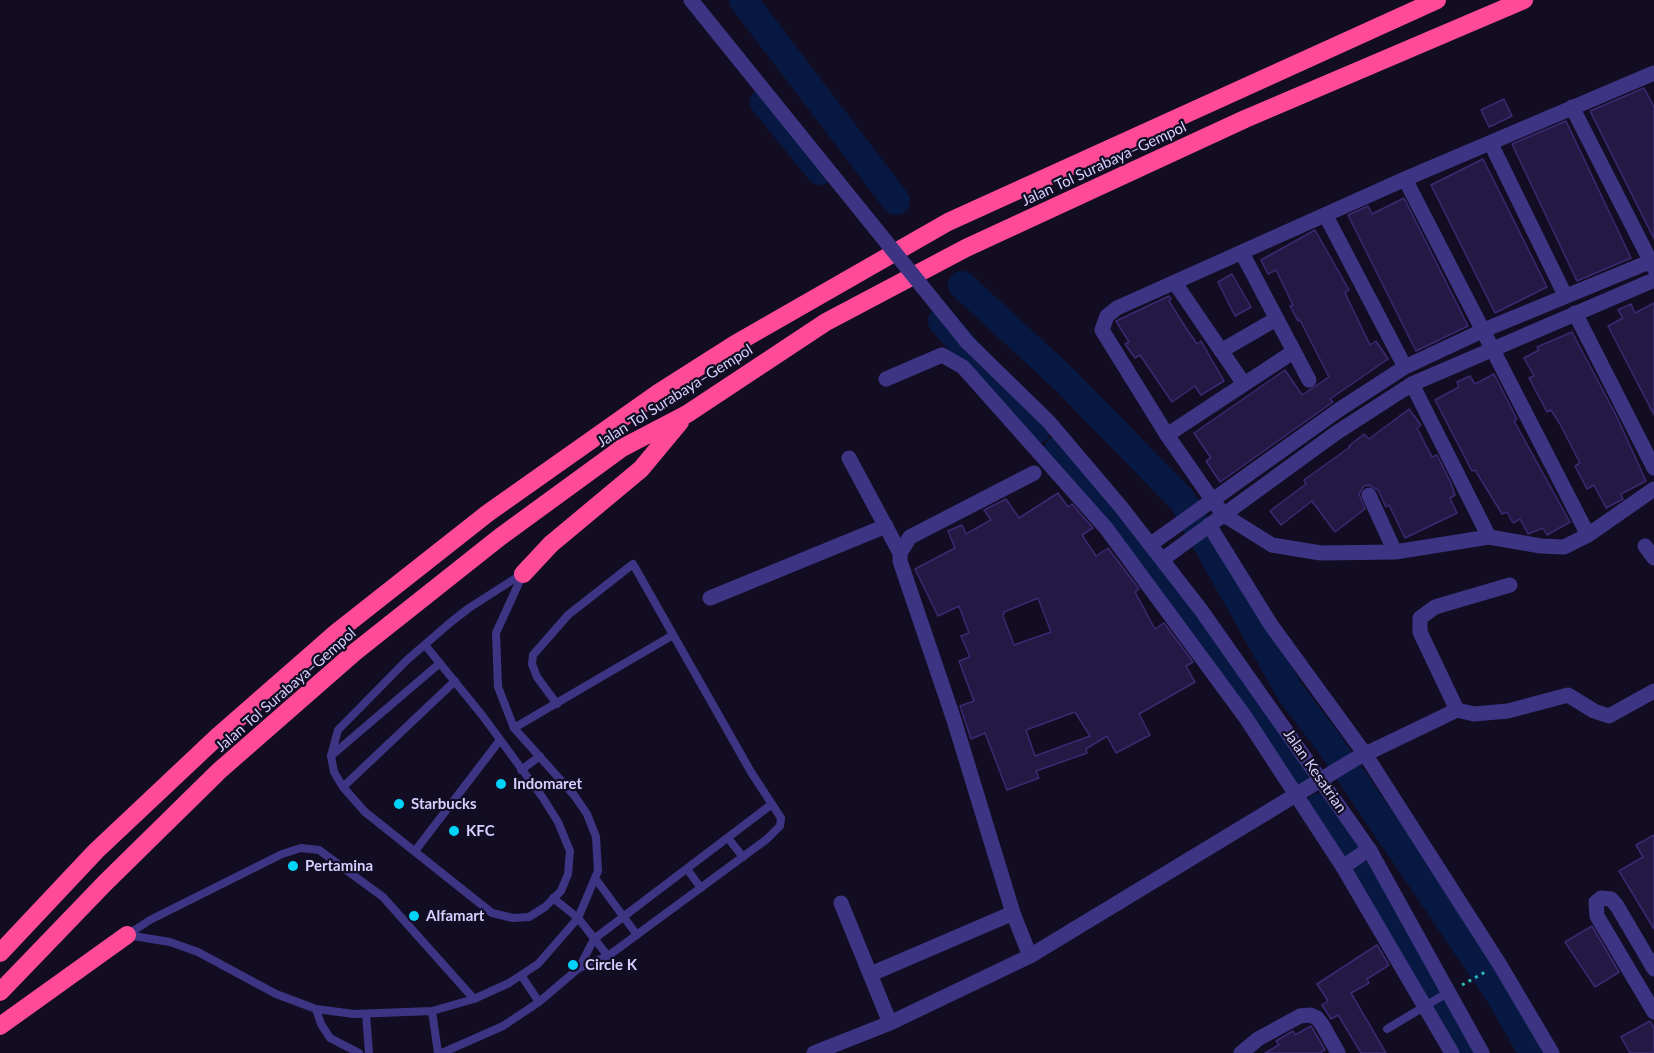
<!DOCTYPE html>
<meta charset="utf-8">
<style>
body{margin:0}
canvas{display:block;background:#120d23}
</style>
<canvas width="1654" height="1053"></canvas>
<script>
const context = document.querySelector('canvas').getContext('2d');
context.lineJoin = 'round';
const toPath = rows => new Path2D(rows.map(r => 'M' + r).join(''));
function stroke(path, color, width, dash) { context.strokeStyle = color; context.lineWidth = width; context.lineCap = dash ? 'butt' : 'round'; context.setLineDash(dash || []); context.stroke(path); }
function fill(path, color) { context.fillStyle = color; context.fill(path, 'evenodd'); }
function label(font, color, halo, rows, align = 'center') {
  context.font = font + ' Lato,sans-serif'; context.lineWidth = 4.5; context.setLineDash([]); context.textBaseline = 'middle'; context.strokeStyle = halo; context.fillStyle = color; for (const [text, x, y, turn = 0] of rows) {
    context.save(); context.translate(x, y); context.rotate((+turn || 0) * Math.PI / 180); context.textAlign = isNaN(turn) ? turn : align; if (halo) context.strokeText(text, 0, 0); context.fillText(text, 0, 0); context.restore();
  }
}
stroke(toPath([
 [743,0,896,201],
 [764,102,820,171],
 [962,285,1063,378,1183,501,1290,692,1329,743,1499,994,1533,1053],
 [942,321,1036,430],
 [1058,450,1146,560,1296,774],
 [1319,807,1463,1053]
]), '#071942', 28);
const building = toPath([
 [1644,88,1654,107,1654,239,1590,111,1644,88],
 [1504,99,1512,116,1489,127,1481,110,1504,99],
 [1566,121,1631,258,1577,281,1512,144,1566,121],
 [1483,159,1547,287,1495,313,1431,185,1483,159],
 [1404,198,1468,326,1416,351,1348,215,1368,206,1372,214,1404,198],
 [1315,230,1349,290,1345,293,1370,345,1376,341,1388,359,1330,399,1333,402,1220,482,1206,461,1211,458,1194,433,1285,370,1302,395,1329,377,1300,320,1298,321,1290,306,1293,305,1276,270,1268,274,1261,260,1315,230],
 [1232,274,1251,307,1235,316,1218,282,1232,274],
 [1169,296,1171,299,1169,301,1186,328,1197,344,1201,341,1224,381,1201,395,1195,386,1172,402,1140,355,1135,358,1125,344,1129,342,1116,321,1169,296],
 [1654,303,1654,415,1608,326,1623,318,1618,310,1631,304,1635,313,1654,303],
 [1572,332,1616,415,1646,481,1621,494,1623,499,1606,508,1594,485,1587,489,1575,466,1580,463,1560,424,1551,410,1547,412,1529,378,1534,376,1524,358,1539,350,1537,347,1572,332],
 [1494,374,1517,419,1514,421,1570,522,1547,535,1543,528,1528,534,1520,519,1513,523,1507,512,1502,514,1475,470,1472,471,1435,400,1459,387,1457,382,1470,376,1475,384,1494,374],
 [1409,409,1421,425,1417,428,1432,457,1437,455,1451,483,1455,495,1450,498,1457,513,1405,538,1389,505,1386,507,1378,490,1369,485,1364,486,1359,494,1365,509,1335,532,1312,501,1281,525,1270,511,1306,484,1304,480,1350,447,1349,446,1364,434,1369,439,1409,409],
 [1058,493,1068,507,1072,504,1093,528,1082,535,1096,556,1108,548,1139,589,1135,592,1155,629,1164,623,1193,662,1186,666,1195,682,1139,714,1150,735,1116,753,1107,736,1086,749,1087,753,1036,771,1039,778,1007,790,985,733,971,739,960,706,974,701,959,661,970,657,961,636,969,633,959,606,938,616,915,569,955,548,948,531,962,525,966,534,991,520,984,510,1006,499,1019,518,1058,493],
 [1038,598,1051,632,1014,645,1003,616,1004,612,1038,598],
 [1075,712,1090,736,1035,756,1026,730,1075,712],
 [1654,835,1654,929,1619,871,1643,857,1636,845,1654,835],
 [1592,926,1619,972,1595,987,1565,942,1592,926],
 [1377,945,1389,965,1367,979,1369,983,1351,993,1386,1053,1361,1053,1338,1015,1331,1019,1322,1005,1328,1001,1317,984,1377,945],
 [1650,1021,1654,1028,1654,1053,1630,1053,1621,1037,1650,1021],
 [1311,1026,1325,1050,1320,1053,1265,1053,1279,1045,1276,1041,1293,1031,1295,1035,1311,1026]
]);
fill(building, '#241845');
stroke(building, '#3b2972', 1.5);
stroke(toPath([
 [1462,985,1487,971]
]), '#28b9b9', 3, [3, 4.5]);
stroke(toPath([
 [425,645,482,715,543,798,558,822,570,851,568,874,561,891,545,907,529,917,513,918,492,913,365,812,343,787,334,772,331,756,338,730,407,660,451,622,469,608,522,574],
 [514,728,673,635],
 [331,756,440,663],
 [521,770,540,756],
 [343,787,455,681],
 [728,838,743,857],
 [415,851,500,740],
 [687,869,701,888],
 [595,878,637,935],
 [553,898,578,918,608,956],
 [127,935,170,942,198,952,276,994,316,1009,354,1014,432,1011,474,999,509,983,538,964,578,918,598,871,596,837,587,814,574,795,514,728,498,687,496,633,523,574],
 [127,935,150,920,282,854,301,848,319,850,383,897,474,999],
 [579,968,594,939,772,804],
 [521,975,539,1002],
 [316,1009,321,1024,330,1038,359,1053],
 [432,1011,438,1053],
 [366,1014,369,1053],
 [1387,1029,1447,993],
 [442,1053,503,1026,539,1002,579,968,608,956,767,839,780,826,781,818,751,772,633,564,568,615,533,655,532,664,537,677,557,704]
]), '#3d3584', 8);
stroke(toPath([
 [1654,73,1405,179,1117,308,1107,316,1102,330,1167,435,1213,501,1224,515,1272,545,1321,553,1395,552,1489,537,1541,546,1564,547,1588,535,1654,489],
 [1572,107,1654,268],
 [1491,144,1565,295],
 [1405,179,1588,535],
 [1326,216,1405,367],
 [1242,253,1309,380],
 [1175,283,1244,384],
 [1575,313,1654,468],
 [1221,351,1276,319],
 [886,379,942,355,963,367,1106,528,1246,718,1343,867,1452,1053],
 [1412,384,1489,537],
 [1167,435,1293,352],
 [849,458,900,553],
 [1369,495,1395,552],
 [1209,525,1271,625,1365,754,1500,965,1552,1053],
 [1151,544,1340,409,1405,367,1484,330,1654,260],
 [1645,546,1654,558],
 [1163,559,1336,433,1412,384,1654,280],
 [710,598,886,526],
 [1457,710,1420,632,1420,618,1435,607,1510,585],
 [1343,867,1369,849],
 [841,903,890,1023],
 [1030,956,1013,913,954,720,900,561,900,553,910,537,1034,473],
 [1654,969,1617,906,1611,899,1601,898,1596,902,1597,916,1654,1012],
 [871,974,1013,913],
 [814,1053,890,1023,1030,956,1355,759,1457,710,1474,714,1508,711,1568,695,1594,711,1609,716,1654,691],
 [1241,1053,1258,1039,1300,1016,1310,1015,1317,1018,1323,1026,1338,1053]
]), '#3d3584', 15);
stroke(toPath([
 [1121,507,1201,610,1369,849,1482,1053]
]), '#3d3584', 15);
stroke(toPath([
 [523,574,551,544,641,469,680,422],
 [0,953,96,851,217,737,337,632,488,513,658,393,735,344,948,222,1437,0],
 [0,992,105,883,219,771,355,652,500,537,622,448,687,414,826,322,966,248,1245,119,1524,0],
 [0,1026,127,935]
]), '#ff4a97', 18);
stroke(toPath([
 [691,0,967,342,1049,422,1121,507]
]), '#3d3584', 15);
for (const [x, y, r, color] of [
 [501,784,6,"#00d3fa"],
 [399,804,6,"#00d3fa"],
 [454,831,6,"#00d3fa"],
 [293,866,6,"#00d3fa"],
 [414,916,6,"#00d3fa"],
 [573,965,6,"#00d3fa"]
]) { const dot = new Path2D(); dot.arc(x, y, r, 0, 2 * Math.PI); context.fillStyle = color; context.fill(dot); stroke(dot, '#120d23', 2); }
label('15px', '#d7cfff', '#120d23', [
 ["Jalan Tol Surabaya–Gempol",1104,164,-25],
 ["Jalan Tol Surabaya–Gempol",675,396,-32],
 ["Jalan Tol Surabaya–Gempol",286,690,-41],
 ["Jalan Kesatrian",1315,771,55]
]);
label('bold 15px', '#d7cfff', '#120d23', [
 ["Indomaret",513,784],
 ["Starbucks",411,804],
 ["KFC",466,831],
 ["Pertamina",305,866],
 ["Alfamart",426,916],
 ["Circle K",585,965]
], 'left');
</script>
